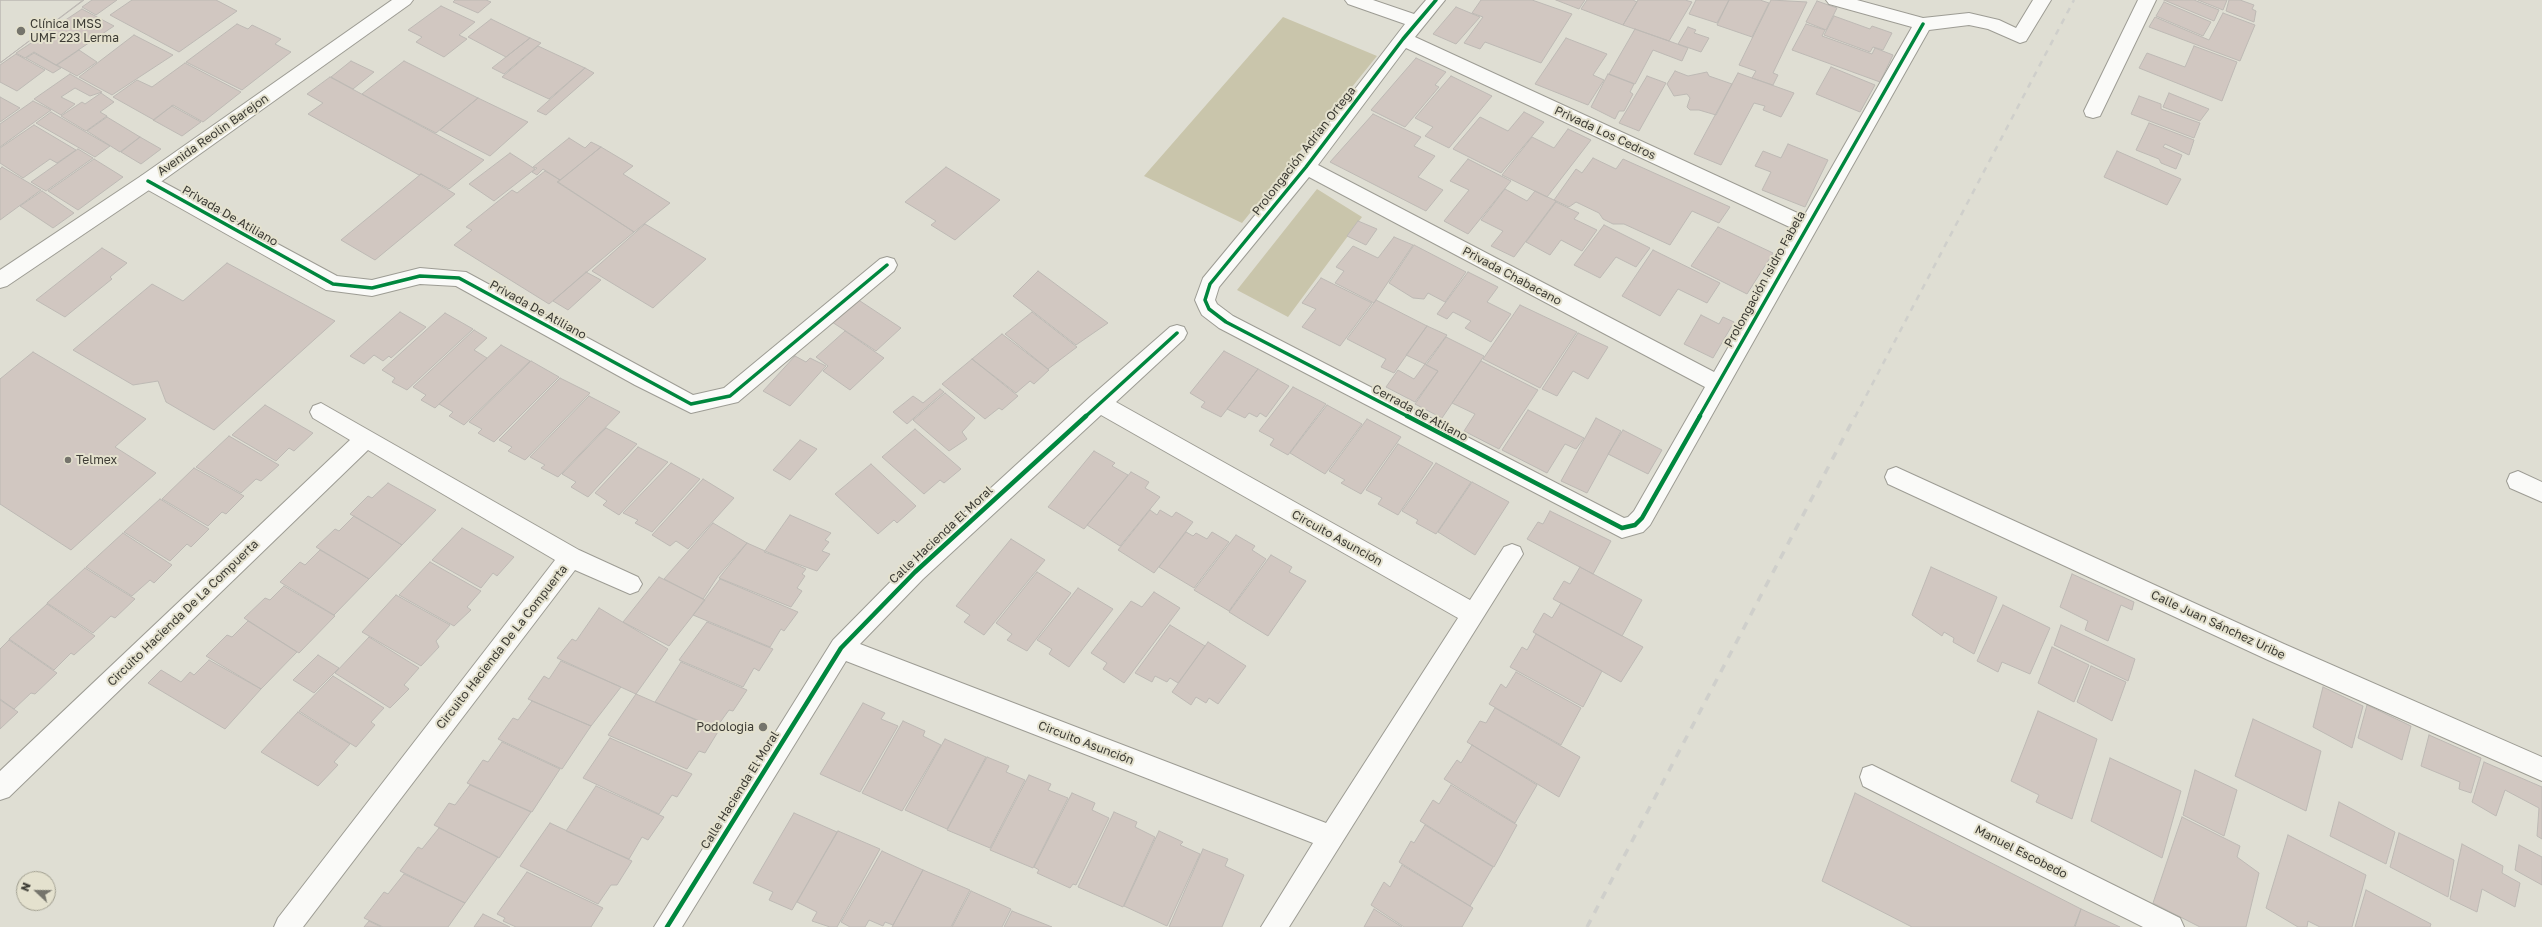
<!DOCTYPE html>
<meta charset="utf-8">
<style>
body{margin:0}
#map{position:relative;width:2542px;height:927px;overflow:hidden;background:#dfded3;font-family:"Golos Text",sans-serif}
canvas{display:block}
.north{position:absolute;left:16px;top:871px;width:40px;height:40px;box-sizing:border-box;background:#e4e1ce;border:1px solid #a19f90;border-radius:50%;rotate:292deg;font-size:11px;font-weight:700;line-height:16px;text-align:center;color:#3c3b34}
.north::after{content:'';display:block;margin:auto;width:14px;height:18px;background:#75746c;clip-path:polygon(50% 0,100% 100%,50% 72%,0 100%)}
</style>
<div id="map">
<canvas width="2542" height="927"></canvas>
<div class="north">N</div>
</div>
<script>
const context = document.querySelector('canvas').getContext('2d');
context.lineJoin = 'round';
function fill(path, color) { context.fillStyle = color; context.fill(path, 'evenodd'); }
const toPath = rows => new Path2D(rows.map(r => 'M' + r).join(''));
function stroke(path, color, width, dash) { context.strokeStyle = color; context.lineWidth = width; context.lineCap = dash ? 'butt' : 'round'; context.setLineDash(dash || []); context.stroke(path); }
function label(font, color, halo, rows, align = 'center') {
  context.font = font + ' "Golos Text",sans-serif'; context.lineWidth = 4; context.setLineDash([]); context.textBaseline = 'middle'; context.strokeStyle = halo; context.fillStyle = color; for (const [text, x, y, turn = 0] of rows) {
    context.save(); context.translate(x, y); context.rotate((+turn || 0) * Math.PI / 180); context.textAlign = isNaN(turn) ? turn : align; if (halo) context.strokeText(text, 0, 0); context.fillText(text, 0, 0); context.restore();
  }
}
fill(toPath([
 [1283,17,1377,56,1242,223,1144,176],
 [1317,189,1362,217,1288,317,1237,290]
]), '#c9c5ab');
const building = toPath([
 [0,0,83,0,0,63,0,0],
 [0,0,84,0,0,63,0,0],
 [92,0,117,0,96,15,82,7,92,0],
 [132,0,216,0,237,11,179,52,110,15,132,0],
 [455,0,486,0,491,2,478,13,453,2,455,0],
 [1481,0,1532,0,1572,14,1541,63,1485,42,1480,49,1464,43,1483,17,1472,13,1481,0],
 [1556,0,1585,0,1579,9,1556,0],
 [1587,0,1633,0,1637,2,1623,25,1581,9,1587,0],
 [1638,0,1685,0,1692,2,1669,41,1623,25,1638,0],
 [1696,0,1729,0,1717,23,1689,14,1696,0],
 [1729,0,1760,0,1769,3,1752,37,1717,25,1729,0],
 [1771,0,1807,2,1773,73,1778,75,1773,85,1752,78,1756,71,1739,65,1771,0],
 [2164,0,2194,0,2219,10,2214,21,2164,0],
 [2198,0,2227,0,2223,10,2198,0],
 [2229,0,2240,0,2254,5,2252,9,2256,11,2254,22,2226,11,2229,0],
 [1817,1,1837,8,1826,30,1806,22,1817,1],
 [2164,2,2211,22,2203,36,2156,16,2164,2],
 [441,6,475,22,459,35,467,39,444,57,416,42,422,37,408,30,441,6],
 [1456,7,1480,17,1456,44,1433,34,1456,7],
 [82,9,114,26,56,65,34,52,25,58,16,53,82,9],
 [2223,13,2255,25,2240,61,2149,27,2155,17,2209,40,2223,13],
 [1834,16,1870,29,1872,26,1892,33,1883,50,1873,47,1870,52,1824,35,1834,16],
 [491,19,530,38,506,57,468,37,491,19],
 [237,24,248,29,252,25,281,39,275,44,291,52,242,90,186,62,237,24],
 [1806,24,1825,30,1822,36,1872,54,1875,48,1893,55,1880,82,1792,50,1806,24],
 [1688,27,1696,30,1694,33,1709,38,1701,52,1678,44,1688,27],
 [1635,29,1669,41,1688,48,1682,61,1653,50,1635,84,1609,74,1635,29],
 [134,35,173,55,112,95,79,77,134,35],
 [530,38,541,43,504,74,492,68,530,38],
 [1566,38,1607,54,1593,75,1604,80,1588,105,1535,84,1566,38],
 [538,46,585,68,549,99,502,77,538,46],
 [2194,46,2237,62,2222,101,2139,68,2147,53,2185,67,2194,46],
 [79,50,97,62,77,76,57,65,79,50],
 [34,53,61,68,53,73,26,58,34,53],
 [16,54,45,70,17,91,0,82,0,65,16,54],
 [1416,58,1446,72,1435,85,1439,87,1405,127,1371,110,1416,58],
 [351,61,374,72,353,89,331,77,351,61],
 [404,61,478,98,436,133,362,94,404,61],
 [185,63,241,92,203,122,173,105,154,120,113,97,137,80,152,87,185,63],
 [1831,67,1875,85,1860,112,1816,94,1831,67],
 [585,68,594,73,546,115,537,111,585,68],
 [1675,71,1688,76,1707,72,1709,76,1732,84,1716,115,1699,110,1690,110,1687,107,1690,98,1687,94,1674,96,1667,84,1675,71],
 [1738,73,1794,93,1781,117,1763,110,1765,106,1754,103,1721,165,1694,154,1738,73],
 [70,74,102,92,90,96,75,88,61,97,75,104,61,115,34,99,70,74],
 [1608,74,1634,84,1630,92,1633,94,1624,111,1619,111,1615,119,1591,107,1608,74],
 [1451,76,1492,96,1449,148,1425,136,1433,127,1415,118,1451,76],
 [1647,76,1666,83,1639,131,1619,123,1647,76],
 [330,77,484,160,449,189,421,174,419,175,308,114,323,103,307,94,330,77],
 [101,93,114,102,100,112,107,116,86,131,61,116,82,102,85,104,101,93],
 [2169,93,2209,109,2200,121,2163,107,2169,93],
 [2139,96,2161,104,2161,109,2200,123,2194,138,2131,114,2139,96],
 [0,97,20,108,0,122,0,97],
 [478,98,528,122,490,156,440,130,478,98],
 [33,101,51,110,0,147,0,124,33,101],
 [172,106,201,122,182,136,153,120,172,106],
 [51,112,110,146,95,157,36,123,51,112],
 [1524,112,1544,122,1501,173,1453,149,1480,117,1508,131,1524,112],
 [1373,114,1421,137,1414,146,1435,156,1418,177,1443,190,1426,211,1330,162,1373,114],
 [107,117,140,137,120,152,87,131,107,117],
 [2149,123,2194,140,2189,155,2165,144,2163,147,2182,155,2176,169,2161,163,2159,159,2136,150,2149,123],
 [34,125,76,150,57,163,50,159,23,178,0,163,0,148,34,125],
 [1568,129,1591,140,1547,197,1502,175,1532,137,1554,148,1568,129],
 [140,137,161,149,141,164,121,152,140,137],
 [569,138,585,148,591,142,601,147,560,180,543,169,537,175,532,172,537,168,533,167,569,138],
 [1788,144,1828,160,1805,207,1762,190,1771,172,1755,166,1763,151,1781,158,1788,144],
 [601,147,633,166,623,174,670,203,634,232,558,182,601,147],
 [78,149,93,158,46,191,31,182,78,149],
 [2117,151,2181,179,2167,205,2104,177,2117,151],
 [510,153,535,169,494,201,469,184,510,153],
 [1593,158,1616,169,1623,159,1730,207,1719,223,1692,211,1670,245,1624,224,1613,224,1603,219,1599,213,1576,202,1569,207,1554,200,1576,169,1582,173,1593,158],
 [94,159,123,177,78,210,48,191,94,159],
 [1468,159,1511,181,1468,234,1444,221,1469,190,1450,181,1468,159],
 [2,167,41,190,0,220,0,169,2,167],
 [946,167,1000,200,955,240,931,225,936,221,905,202,946,167],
 [545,171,560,180,557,182,634,232,549,304,454,245,472,230,466,227,512,190,517,193,545,171],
 [421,174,455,194,375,260,341,240,421,174],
 [1505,189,1527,201,1535,191,1556,201,1514,257,1491,246,1503,231,1481,220,1505,189],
 [42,191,74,213,53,228,20,206,42,191],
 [1556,202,1579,213,1574,219,1597,230,1582,251,1561,240,1550,255,1526,242,1556,202],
 [1358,221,1377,229,1366,245,1347,236,1358,221],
 [645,224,706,259,653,308,592,271,645,224],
 [1604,225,1650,248,1636,267,1616,257,1600,278,1574,265,1604,225],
 [1718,227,1773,253,1747,294,1691,266,1718,227],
 [1394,237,1413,245,1374,303,1335,283,1344,271,1336,267,1353,246,1378,258,1394,237],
 [1414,245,1466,272,1445,302,1428,293,1424,299,1413,298,1389,283,1414,245],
 [102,248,127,263,110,277,112,279,65,317,36,300,102,248],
 [1653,250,1720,283,1707,303,1678,289,1660,316,1622,296,1653,250],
 [227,263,335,321,214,430,166,402,158,381,133,385,73,350,152,284,183,301,227,263],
 [1038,271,1108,323,1076,345,1013,296,1038,271],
 [586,272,601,280,568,310,553,301,586,272],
 [1468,272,1498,287,1487,302,1511,314,1491,342,1465,328,1471,321,1453,312,1447,319,1437,314,1468,272],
 [1321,278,1372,303,1340,346,1302,327,1316,309,1302,303,1321,278],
 [857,299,901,328,876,351,832,322,857,299],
 [1376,300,1427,326,1394,373,1381,367,1386,359,1347,339,1376,300],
 [1520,305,1577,332,1540,388,1483,359,1520,305],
 [400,312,426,327,391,358,389,356,383,361,374,355,364,364,350,356,400,312],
 [1032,312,1077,347,1048,369,1005,334,1032,312],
 [445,313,473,329,407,390,392,382,395,378,382,370,445,313],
 [1701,315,1719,324,1723,317,1734,322,1713,358,1684,344,1701,315],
 [1427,326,1447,335,1425,364,1406,355,1427,326],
 [474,330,487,338,474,350,487,358,435,408,421,400,426,395,413,387,474,330],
 [845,331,884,358,850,390,823,371,828,366,816,357,845,331],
 [1578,333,1608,347,1588,379,1573,371,1557,396,1542,389,1578,333],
 [1002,334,1049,370,1034,384,1030,381,1016,393,972,359,1002,334],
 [1446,337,1484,356,1442,418,1415,404,1438,371,1426,365,1446,337],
 [501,345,530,361,464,425,449,416,453,412,439,404,501,345],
 [1224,351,1258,369,1221,417,1201,407,1205,402,1190,393,1224,351],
 [33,352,146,419,115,447,156,473,71,550,0,504,0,379,33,352],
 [795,356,806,362,810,358,826,366,790,406,763,391,795,356],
 [972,359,1018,396,1002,410,999,408,985,419,942,384,972,359],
 [531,361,559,377,494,442,478,433,482,429,469,422,531,361],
 [1481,361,1538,390,1499,449,1464,431,1475,414,1452,403,1481,361],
 [1425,364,1438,371,1415,402,1386,387,1398,370,1414,379,1425,364],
 [1258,369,1289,386,1266,417,1260,413,1257,417,1249,413,1245,418,1227,409,1258,369],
 [560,378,590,393,525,460,508,451,512,447,499,440,560,378],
 [1293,387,1326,404,1288,455,1270,445,1274,439,1259,431,1293,387],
 [940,389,944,392,907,424,893,412,913,396,923,403,940,389],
 [945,393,975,418,962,432,967,439,949,451,913,420,945,393],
 [589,396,620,412,558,477,541,468,545,465,530,457,589,396],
 [265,405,313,433,294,451,289,448,276,461,232,435,265,405],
 [1327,405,1362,424,1325,474,1290,453,1327,405],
 [1528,410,1584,438,1576,449,1565,444,1547,473,1502,450,1528,410],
 [1596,418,1621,431,1587,493,1561,481,1596,418],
 [1367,419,1401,437,1361,494,1341,483,1345,480,1329,471,1367,419],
 [606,428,637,444,588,497,571,487,576,482,562,474,606,428],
 [915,429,961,469,944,483,940,480,924,494,882,457,915,429],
 [1623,430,1662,450,1648,474,1608,454,1623,430],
 [229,436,279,465,261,481,256,479,241,493,196,467,229,436],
 [800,440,817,449,790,480,773,470,800,440],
 [1398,444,1433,463,1398,515,1378,504,1382,498,1366,490,1398,444],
 [638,447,668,462,619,515,603,505,607,501,595,493,638,447],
 [1094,451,1115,463,1112,466,1128,475,1084,529,1048,507,1094,451],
 [671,463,700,479,652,532,635,523,638,520,623,513,671,463],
 [1436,463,1471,482,1436,534,1416,523,1418,520,1402,511,1436,463],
 [871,464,916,506,897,523,894,520,878,534,835,494,871,464],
 [194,468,244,496,226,514,222,512,208,526,162,499,194,468],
 [1131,472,1149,482,1145,488,1160,497,1120,546,1087,525,1131,472],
 [703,479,734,498,688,549,676,541,670,546,652,535,703,479],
 [1472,482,1509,502,1475,555,1438,532,1472,482],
 [388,483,436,510,402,545,350,514,368,496,372,498,388,483],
 [160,499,209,529,191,547,187,544,170,561,124,532,160,499],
 [1150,510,1157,515,1160,510,1172,517,1176,512,1193,522,1154,573,1118,550,1150,510],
 [1550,511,1611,541,1593,574,1527,539,1538,522,1543,524,1550,511],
 [790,515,831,533,825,540,829,542,822,551,830,554,817,571,764,552,790,515],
 [354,516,402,545,369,579,316,547,335,529,339,531,354,516],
 [713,523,747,543,718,576,703,599,664,579,713,523],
 [462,528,514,557,497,576,493,573,481,588,432,560,462,528],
 [1186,532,1193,536,1196,533,1207,539,1212,532,1229,542,1194,588,1159,567,1186,532],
 [123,533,172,565,154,583,150,580,132,596,86,567,123,533],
 [1236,535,1255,546,1252,550,1266,559,1229,611,1194,590,1236,535],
 [1011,539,1045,560,984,635,964,622,970,615,956,606,1011,539],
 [747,543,806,569,802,574,805,576,797,588,802,591,791,607,719,578,747,543],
 [320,550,369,579,334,615,280,582,300,562,305,565,320,550],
 [1271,555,1292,567,1289,572,1306,581,1268,636,1229,612,1271,555],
 [430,562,481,591,467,607,471,610,454,626,399,595,430,562],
 [1580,567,1642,600,1622,636,1553,599,1564,581,1570,584,1580,567],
 [1931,567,1997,597,1974,654,1953,642,1954,638,1944,632,1942,636,1912,615,1931,567],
 [85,568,135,599,115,618,111,616,93,633,47,603,85,568],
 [1037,572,1071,593,1027,651,1007,640,1012,634,996,623,1037,572],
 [2072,574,2134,602,2132,610,2121,605,2108,641,2085,630,2088,621,2060,607,2072,574],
 [659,577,705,600,669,646,623,622,659,577],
 [720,579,798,612,784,631,781,629,770,647,693,615,720,579],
 [284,586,335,616,299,653,244,618,265,598,270,600,284,586],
 [1078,588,1113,609,1069,667,1049,654,1052,649,1037,640,1078,588],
 [1154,592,1180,608,1124,683,1103,669,1107,663,1091,653,1131,601,1142,607,1154,592],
 [396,595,450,625,436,641,439,647,421,666,362,632,396,595],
 [1561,603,1643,647,1621,682,1533,632,1544,613,1552,618,1561,603],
 [47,604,95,636,74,655,71,653,54,670,9,639,47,604],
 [2003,605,2050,628,2030,674,2002,662,1998,672,1977,661,2003,605],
 [599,608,668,649,636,694,557,658,572,639,576,641,599,608],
 [248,621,297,652,261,689,206,656,227,635,232,637,248,621],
 [707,622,773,649,759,671,754,668,743,687,679,660,707,622],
 [1170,625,1205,646,1178,683,1170,678,1167,682,1155,676,1152,682,1135,673,1170,625],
 [2061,625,2135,659,2128,681,2054,645,2061,625],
 [1536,634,1602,671,1583,707,1510,667,1522,647,1527,650,1536,634],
 [369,637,419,668,404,685,409,689,390,708,335,673,369,637],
 [9,640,57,673,35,694,31,693,14,709,0,699,0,649,9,640],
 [1208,642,1246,666,1218,704,1209,698,1206,703,1196,697,1191,705,1172,692,1208,642],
 [2052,647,2089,665,2074,702,2038,683,2052,647],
 [318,655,339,668,314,693,293,680,318,655],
 [209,660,261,689,225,729,148,683,161,670,181,682,190,672,194,675,209,660],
 [561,661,621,687,591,726,528,699,544,676,549,679,561,661],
 [681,662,747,690,733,711,729,710,716,728,655,702,681,662],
 [2091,666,2126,682,2112,721,2077,702,2091,666],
 [1516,672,1581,708,1561,745,1489,704,1501,684,1506,688,1516,672],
 [333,676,384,708,371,722,375,725,356,747,299,711,333,676],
 [2323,687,2363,706,2352,748,2313,727,2323,687],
 [636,694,719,730,705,753,699,751,687,769,608,735,636,694],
 [0,700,18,712,0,729,0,700],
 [532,701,591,726,562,769,498,739,513,718,518,720,532,701],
 [863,703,885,713,881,719,898,726,860,792,820,774,863,703],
 [2367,705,2411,726,2402,760,2358,738,2367,705],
 [1495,708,1580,757,1559,797,1467,742,1480,721,1486,723,1495,708],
 [2038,711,2097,739,2072,819,2036,802,2039,795,2011,781,2038,711],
 [298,712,350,744,334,762,338,765,318,786,261,752,298,712],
 [2253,719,2321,751,2306,811,2235,776,2253,719],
 [903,721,925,731,923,736,941,745,902,811,862,793,903,721],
 [2429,735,2481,758,2471,793,2459,789,2460,782,2421,766,2429,735],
 [610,738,692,774,677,797,672,795,659,814,583,778,610,738],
 [945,739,986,757,947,829,905,810,945,739],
 [502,742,560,769,532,812,467,783,483,760,488,762,502,742],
 [1472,745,1537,785,1515,823,1444,779,1457,760,1461,763,1472,745],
 [987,757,1009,766,1006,772,1025,780,990,848,947,830,987,757],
 [2110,758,2181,791,2162,858,2091,821,2110,758],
 [2484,762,2542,787,2542,839,2537,836,2539,808,2505,790,2496,816,2472,802,2484,762],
 [2195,770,2237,790,2224,836,2183,815,2195,770],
 [1029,775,1051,784,1048,790,1068,798,1033,868,990,850,1029,775],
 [470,785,531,812,499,858,434,825,449,803,455,805,470,785],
 [1451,785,1517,825,1494,867,1420,821,1433,800,1439,804,1451,785],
 [596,786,664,817,648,840,642,837,629,859,566,831,596,786],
 [1072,793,1095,803,1092,810,1109,818,1076,885,1073,884,1070,888,1037,873,1039,870,1034,867,1072,793],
 [1855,793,2081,909,2074,927,1912,927,1822,881,1855,793],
 [2339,802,2395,832,2386,864,2330,836,2339,802],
 [1114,812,1137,822,1135,827,1155,837,1123,907,1078,887,1114,812],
 [794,813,837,832,792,910,769,900,773,892,753,883,794,813],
 [2182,817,2240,846,2237,857,2259,873,2246,927,2200,927,2153,903,2182,817],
 [550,823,632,861,617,885,611,885,598,904,520,866,550,823],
 [1425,825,1493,867,1470,906,1399,862,1411,841,1414,843,1425,825],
 [439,828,498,857,465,903,400,871,418,847,422,849,439,828],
 [838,831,880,849,837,927,830,927,812,921,817,912,797,902,838,831],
 [1159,831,1183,842,1180,845,1200,854,1167,926,1124,906,1159,831],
 [2399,833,2454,860,2448,897,2390,867,2399,833],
 [2288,835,2366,875,2352,927,2320,927,2308,921,2307,927,2298,927,2266,908,2288,835],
 [2462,844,2503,866,2502,873,2520,883,2515,907,2482,889,2477,912,2450,899,2462,844],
 [2519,845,2542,857,2542,885,2515,870,2519,845],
 [1203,849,1228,859,1225,866,1244,875,1222,927,1169,927,1203,849],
 [882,851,923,870,893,925,885,922,883,926,869,920,865,927,850,927,841,922,882,851],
 [1402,865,1473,908,1462,927,1404,927,1371,905,1384,882,1390,887,1402,865],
 [923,870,970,890,951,927,892,927,923,870],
 [527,872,603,908,591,927,516,927,503,921,505,918,497,914,527,872],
 [404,874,465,903,448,927,383,927,364,918,384,892,388,894,404,874],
 [2366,890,2431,924,2430,927,2355,927,2366,890],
 [971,891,1011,909,1002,927,952,927,971,891],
 [1374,909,1402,927,1364,927,1374,909],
 [2081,909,2120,927,2075,927,2081,909],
 [1012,911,1052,927,1004,927,1012,911],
 [483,914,510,927,474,927,483,914],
 [369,921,381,927,364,927,369,921]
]);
fill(building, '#d1c7c1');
stroke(building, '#bdb9b4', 1);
const minor = toPath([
 [1345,0,1373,0,1414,14,1426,0,1445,0,1415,37,1804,216,1912,27,1829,4,1826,0,1857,0,1923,18,1969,13,1999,20,2016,28,2033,0,2051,0,2026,41,2020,43,1988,29,1969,25,1929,30,1650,525,1643,532,1622,538,1219,328,1202,315,1199,309,1195,300,1203,278,1299,162,1405,24,1348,4,1345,0],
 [1406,48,1796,230,1714,372,1318,165,1406,48],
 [1309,177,1705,387,1634,511,1628,517,1624,518,1233,316,1217,304,1215,300,1219,287,1309,177],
 [2138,0,2156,0,2100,116,2093,118,2086,116,2084,111,2138,0],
 [148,174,337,276,372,280,420,268,466,272,693,395,724,388,880,259,887,257,894,259,897,265,894,271,738,402,691,413,635,385,456,286,420,284,372,296,326,290,141,186,138,181,141,176,148,174],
 [1177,325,1184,327,1187,333,1184,339,1116,402,1470,600,1504,547,1512,544,1520,547,1523,554,1289,927,1261,927,1313,843,846,661,682,927,654,927,833,640,907,565,1090,397,1170,327,1177,325],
 [1101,415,1458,618,1326,823,860,644,923,579,1101,415],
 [321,403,579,550,638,577,642,584,638,591,630,594,575,570,303,927,274,927,278,918,555,560,368,450,9,797,0,800,0,771,350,440,313,418,310,412,313,406,321,403],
 [1896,467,2284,644,2542,757,2542,781,2268,660,1888,484,1885,477,1888,470,1896,467],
 [2518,471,2542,482,2542,502,2510,488,2507,481,2510,474,2518,471],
 [1872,765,2180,918,2184,927,2143,927,1863,786,1860,777,1863,768,1872,765]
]);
const major = toPath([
 [392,0,413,0,410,4,155,186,7,286,0,288,0,270,141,176,392,0]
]);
stroke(minor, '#9d9c94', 2);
stroke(major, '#9d9c94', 2);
fill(minor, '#fafaf8');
fill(major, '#fafaf8');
stroke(toPath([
 [1855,417,2074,0]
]), '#cfcfcb', 2.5, [6, 6]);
stroke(toPath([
 [1587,927,1855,416]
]), '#cfcfcb', 3.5, [8, 8]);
stroke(toPath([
 [148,181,333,284,372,288,420,276,459,278,691,404,730,396,887,265],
 [1085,417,1177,333],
 [1409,417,1226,322,1209,309,1205,300,1210,284,1306,167,1403,39,1436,0],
 [1699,417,1923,24]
]), '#00873e', 3.5);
stroke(toPath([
 [1407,416,1622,528,1635,525,1642,518,1700,416],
 [667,927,841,648,915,572,1086,416]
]), '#00873e', 4.5);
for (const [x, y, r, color] of [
 [21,31,5,"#75746c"],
 [68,460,4,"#75746c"],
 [763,727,5,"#75746c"]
]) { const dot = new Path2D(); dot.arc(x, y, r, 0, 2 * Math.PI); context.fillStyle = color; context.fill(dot); stroke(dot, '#e4e1ce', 1.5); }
label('12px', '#3c3b34', '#e4e1ce', [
 ["Clínica IMSS",30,24],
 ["UMF 223 Lerma",30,38],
 ["Telmex",76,460],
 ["Podologia",754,727,"right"]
], 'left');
label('12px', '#3c3b34', '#e4e1ce', [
 ["Privada Los Cedros",1605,133,25],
 ["Avenida Reolin Barejon",213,135,-35],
 ["Prolongación Adrian Ortega",1304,151,-52],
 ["Privada De Atiliano",230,216,30],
 ["Privada Chabacano",1512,276,28],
 ["Prolongación Isidro Fabela",1765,279,-61],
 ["Privada De Atiliano",538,310,29],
 ["Cerrada de Atilano",1420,413,28],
 ["Calle Hacienda El Moral",941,535,-43],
 ["Circuito Asunción",1337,538,29],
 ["Circuito Hacienda De La Compuerta",183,613,-44],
 ["Calle Juan Sánchez Uribe",2218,625,25],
 ["Circuito Hacienda De La Compuerta",502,647,-52],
 ["Circuito Asunción",1086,743,21],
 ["Calle Hacienda El Moral",740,790,-58],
 ["Manuel Escobedo",2021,852,27]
]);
</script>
